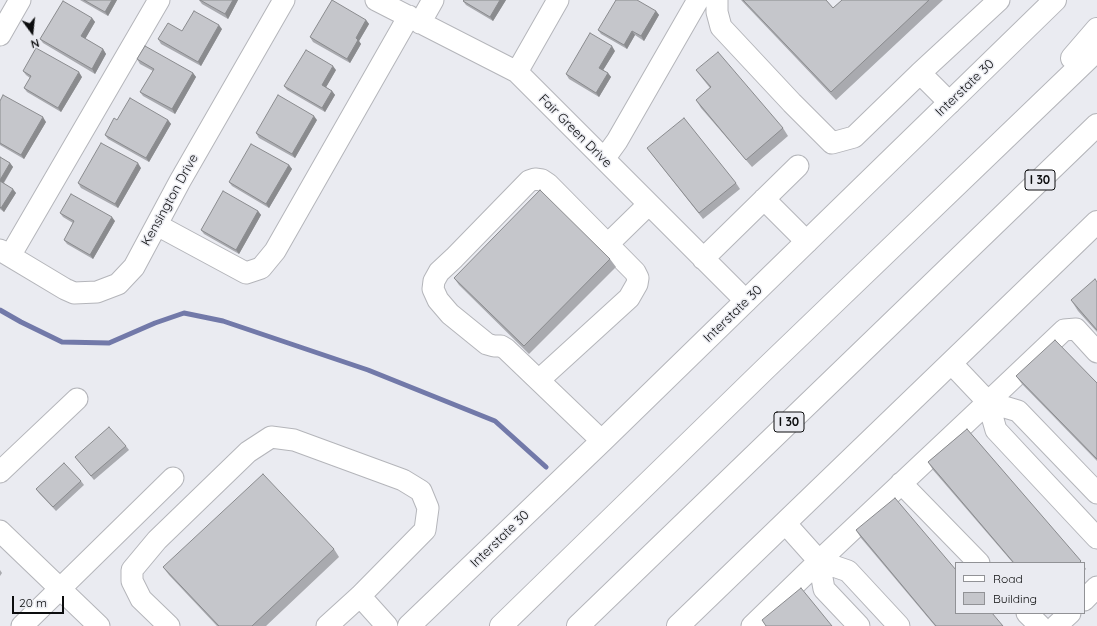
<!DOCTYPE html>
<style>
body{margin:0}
#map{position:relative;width:1097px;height:626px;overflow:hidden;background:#eaebf1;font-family:Quicksand,sans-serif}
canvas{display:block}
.legend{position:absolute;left:955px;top:562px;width:130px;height:52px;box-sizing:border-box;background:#eaebf1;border:1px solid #919296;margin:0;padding:5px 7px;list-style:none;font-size:12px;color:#0c0d0e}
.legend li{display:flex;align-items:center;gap:8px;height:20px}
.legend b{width:20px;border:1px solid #919296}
.north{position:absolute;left:12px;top:12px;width:40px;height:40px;-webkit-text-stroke:3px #eaebf1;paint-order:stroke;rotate:165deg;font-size:11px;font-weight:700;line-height:16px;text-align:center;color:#0c0d0e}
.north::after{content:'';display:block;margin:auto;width:14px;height:18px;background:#0c0d0e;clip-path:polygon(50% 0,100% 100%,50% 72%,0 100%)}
.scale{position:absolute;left:12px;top:596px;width:52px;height:18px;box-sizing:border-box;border:2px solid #0c0d0e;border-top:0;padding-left:5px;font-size:12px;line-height:14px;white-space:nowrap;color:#0c0d0e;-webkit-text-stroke:3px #eaebf1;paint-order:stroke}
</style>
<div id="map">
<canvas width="1097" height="626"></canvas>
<ul class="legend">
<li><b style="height:5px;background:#fff"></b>Road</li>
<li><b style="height:11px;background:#c5c6cb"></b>Building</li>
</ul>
<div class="north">N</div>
<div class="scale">20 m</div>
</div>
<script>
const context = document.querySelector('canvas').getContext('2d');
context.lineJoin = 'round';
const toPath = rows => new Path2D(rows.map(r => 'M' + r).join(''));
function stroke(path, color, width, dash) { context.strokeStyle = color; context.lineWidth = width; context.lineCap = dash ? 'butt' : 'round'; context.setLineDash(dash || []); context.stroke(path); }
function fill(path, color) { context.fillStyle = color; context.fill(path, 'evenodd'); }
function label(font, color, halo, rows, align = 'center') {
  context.font = font + ' Quicksand,sans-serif'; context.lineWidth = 3; context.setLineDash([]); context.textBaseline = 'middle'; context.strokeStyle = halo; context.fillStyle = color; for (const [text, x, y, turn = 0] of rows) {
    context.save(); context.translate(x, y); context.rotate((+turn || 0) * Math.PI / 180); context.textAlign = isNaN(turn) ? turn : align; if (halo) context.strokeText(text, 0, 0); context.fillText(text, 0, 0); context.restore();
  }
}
stroke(toPath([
 [0,310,21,322,62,342,109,343,155,323,184,313,223,321,368,370,495,421,546,467]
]), '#7279a9', 5);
const minor = toPath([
 [376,0,517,72,746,301],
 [717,0,717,12,721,27,792,103,832,143,854,137,920,73],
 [420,23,433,0],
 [0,35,20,0],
 [517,72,558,0],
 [950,103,920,73,999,0],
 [604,159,617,141,698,0],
 [764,199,807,242],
 [157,225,246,273,261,268,275,251,409,16],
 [608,244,649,204],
 [0,250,65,289,74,293,97,292,118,284,134,267,180,181,284,0],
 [10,256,159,0],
 [703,259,798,166],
 [951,363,988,402,1064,330,1076,329,1097,352],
 [539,380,629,298,637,284,638,278,635,272,548,184,542,180,535,179,529,181,454,258,439,272,434,281,433,289,438,300,450,314,487,344,494,346,501,346,506,349,602,441],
 [988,402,996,430,1097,538],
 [988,402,1018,411,1097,493],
 [0,472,77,399],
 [901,483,979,563],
 [0,531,99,626],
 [819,561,988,402],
 [819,561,848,571,899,626],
 [819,561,824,589,859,626],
 [360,596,387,626],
 [1084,600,1097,587],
 [1027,613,1040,626],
 [22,626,173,478],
 [169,626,141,599,132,581,132,570,157,540,248,452,271,437,294,440,403,480,421,491,428,508,425,530,360,596,327,626],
 [752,626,819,561,785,523],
 [1056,626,1070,613]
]);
const major = toPath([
 [409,626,602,441,1055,0],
 [678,626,1097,222]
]);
const highway = toPath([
 [1072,58,1097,29],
 [501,626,765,369,1097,50],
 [578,626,1097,125]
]);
stroke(minor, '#b4b5ba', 23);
stroke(major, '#b4b5ba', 24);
stroke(highway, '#b4b5ba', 24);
stroke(minor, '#fff', 21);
stroke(major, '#fff', 22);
stroke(highway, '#fff', 22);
fill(toPath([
 [80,0,117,0,108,16],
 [199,0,238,0,228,19,202,4],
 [506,0,493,21,466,5,463,1],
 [741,0,826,0,833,8,842,0,943,0,836,100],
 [656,11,659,15,644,41,635,35,627,49,601,34,598,30],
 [92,18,95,22,85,39,103,49,106,54,95,74,43,43,40,39],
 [366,20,369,24,359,41,361,44,350,63,313,42,310,37],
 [222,29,201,66,161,44,158,39,182,31],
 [615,51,603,70,608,73,611,77,599,97,569,79,566,74],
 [137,59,193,73,196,77,175,114,143,96,140,92,153,71,140,64],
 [336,70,326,87,332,91,335,95,325,112,287,90,284,86],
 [696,70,783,128,788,136,752,167,701,108,696,100,710,88,702,78],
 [23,71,82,77,61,112,27,92,24,88,30,78,26,75],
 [0,101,46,122,24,159,0,145],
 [117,120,168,120,171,124,149,162,108,139,105,135],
 [317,120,295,158,259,138,256,133],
 [647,148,736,183,740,189,703,219],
 [0,157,10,163,13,167,4,183,16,193,4,212,0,209],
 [289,165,292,169,269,208,232,186,229,182],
 [141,168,118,208,81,188,78,183],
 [258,211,261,215,239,254,204,234,201,230],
 [60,213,115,221,93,259,67,244,64,240,73,223,63,217],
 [610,259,616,267,529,354,459,285,454,278],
 [1097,282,1097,332,1078,311,1071,300],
 [1016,376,1097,383,1097,461,1022,384],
 [967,429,1082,563,1013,563,933,470,928,462],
 [126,446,129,450,94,480,75,457],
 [81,481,84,485,56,511,39,493,36,489],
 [856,530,1003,626,935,626,861,538],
 [334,549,339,557,266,626,217,626,169,575,163,567],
 [1084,566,1086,569,1084,571],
 [0,570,2,573,0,576]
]), '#a9aaaf');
fill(toPath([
 [112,0,117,0,108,16,105,12],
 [233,0,238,0,228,19,225,14],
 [500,0,506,0,493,21,490,17],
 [656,11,659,15,644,41,641,36],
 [92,18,95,22,84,41,81,36],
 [366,20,369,24,359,41,361,44,350,63,347,59,356,38],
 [219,25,222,29,201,66,198,62],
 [632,31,635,35,627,49,624,45],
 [612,46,615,51,602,72,599,68],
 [103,49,106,54,95,74,92,69],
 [333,66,336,70,325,89,322,85],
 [79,72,82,77,61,112,58,108],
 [193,73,196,77,175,114,172,109],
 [608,73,611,77,599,97,596,93],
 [332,91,335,95,325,112,322,108],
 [314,116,317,120,295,158,292,154],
 [43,117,46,122,24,159,21,155],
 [168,120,171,124,149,162,146,158],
 [10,163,13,167,2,185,0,181,0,180],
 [138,163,141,168,118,208,115,204],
 [289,165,292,169,269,208,266,204],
 [13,189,16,193,4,212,1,208],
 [258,211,261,215,239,254,236,250],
 [112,217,115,221,93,259,90,255]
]), '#8a8b8e');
const building = toPath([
 [84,0,112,0,105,12,84,0],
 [200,0,233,0,225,14,200,0],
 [332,0,366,20,356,38,358,40,347,59,310,37,332,0],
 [464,0,500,0,490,17,463,1,464,0],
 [616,0,637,0,656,11,641,36,632,31,624,45,598,30,616,0],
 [743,0,826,0,833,8,842,0,929,0,831,92,743,0],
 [63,1,92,18,81,36,103,49,92,69,40,39,63,1],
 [194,11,219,25,198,62,158,39,168,23,182,31,194,11],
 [590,33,612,46,599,68,608,73,596,93,566,74,590,33],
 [145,46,193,73,172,109,140,92,154,69,137,59,145,46],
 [36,48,79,72,58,108,24,88,31,76,23,71,36,48],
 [306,50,333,66,322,85,332,91,322,108,284,86,306,50],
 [718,52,783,128,746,160,696,100,711,87,696,70,718,52],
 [3,95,43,117,21,155,0,143,0,101,3,95],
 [278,95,314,116,292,154,256,133,278,95],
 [130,98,168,120,146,158,105,135,114,118,117,120,130,98],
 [684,118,736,183,699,213,647,148,684,118],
 [101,143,138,163,115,204,78,183,101,143],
 [251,144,289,165,266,204,229,182,251,144],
 [0,157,10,163,0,180,0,157],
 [0,181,13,189,1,208,0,207,0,181],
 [540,190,610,259,524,346,454,278,540,190],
 [223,191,258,211,236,250,201,230,223,191],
 [71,194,112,217,90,255,64,240,74,221,60,213,71,194],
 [1095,279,1097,282,1097,330,1071,300,1095,279],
 [1055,340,1097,383,1097,459,1016,376,1055,340],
 [109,427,126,446,91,476,75,457,109,427],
 [967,429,1081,561,1079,563,1014,563,928,462,967,429],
 [64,463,81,481,53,507,36,489,64,463],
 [263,474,334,549,252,626,219,626,163,567,263,474],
 [895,498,956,570,956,613,992,613,1003,626,936,626,856,530,895,498],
 [801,588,832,626,766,626,762,620,801,588]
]);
fill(building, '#c5c6cb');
stroke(building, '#8a8b8e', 1);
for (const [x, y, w] of [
 [1040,180,30],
 [789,422,30]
]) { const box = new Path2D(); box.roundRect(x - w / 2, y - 10, w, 20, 3); context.fillStyle = '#eaebf1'; context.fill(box); stroke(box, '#0c0d0e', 1); }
label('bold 12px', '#0c0d0e', null, [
 ["I 30",1040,180],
 ["I 30",789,422]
]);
label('13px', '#0c0d0e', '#eaebf1', [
 ["Interstate 30",965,88,-44],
 ["Fair Green Drive",575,131,45],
 ["Kensington Drive",170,200,-61],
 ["Interstate 30",733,314,-44],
 ["Interstate 30",500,539,-44]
]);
</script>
